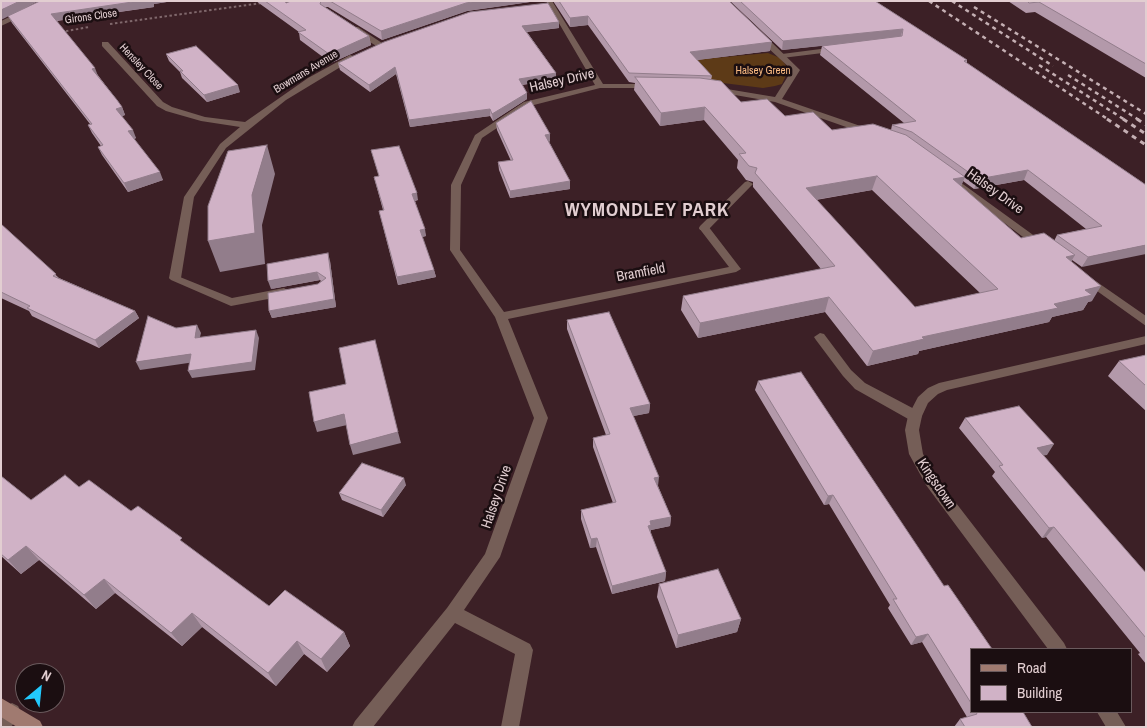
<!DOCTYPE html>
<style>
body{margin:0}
#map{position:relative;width:1147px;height:728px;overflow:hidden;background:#3c2026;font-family:"Archivo Narrow",sans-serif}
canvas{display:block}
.frame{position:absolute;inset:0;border:2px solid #e2ced1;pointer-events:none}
.legend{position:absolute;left:970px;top:648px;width:162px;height:65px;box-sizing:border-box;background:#1b0e11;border:1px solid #6b5b5e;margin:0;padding:6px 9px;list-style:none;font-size:15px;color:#e2ced1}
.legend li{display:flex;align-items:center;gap:10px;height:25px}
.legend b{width:25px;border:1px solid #6b5b5e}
.north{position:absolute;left:15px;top:663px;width:50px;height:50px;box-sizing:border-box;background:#1b0e11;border:1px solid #6b5b5e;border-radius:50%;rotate:28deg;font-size:14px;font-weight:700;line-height:20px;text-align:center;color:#e2ced1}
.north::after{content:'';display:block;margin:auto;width:18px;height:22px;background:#22c9fd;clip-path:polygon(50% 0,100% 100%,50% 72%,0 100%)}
</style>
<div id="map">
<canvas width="1147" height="728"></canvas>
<div class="frame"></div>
<ul class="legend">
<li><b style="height:6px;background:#a07a70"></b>Road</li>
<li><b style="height:14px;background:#d0b2c6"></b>Building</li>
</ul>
<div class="north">N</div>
</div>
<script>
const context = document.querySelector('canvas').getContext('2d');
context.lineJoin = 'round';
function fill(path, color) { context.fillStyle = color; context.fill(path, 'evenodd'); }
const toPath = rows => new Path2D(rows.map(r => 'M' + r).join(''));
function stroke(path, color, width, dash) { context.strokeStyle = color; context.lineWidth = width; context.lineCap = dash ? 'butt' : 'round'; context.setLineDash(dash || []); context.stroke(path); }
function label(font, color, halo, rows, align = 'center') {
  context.font = font + ' "Archivo Narrow",sans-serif'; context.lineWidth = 5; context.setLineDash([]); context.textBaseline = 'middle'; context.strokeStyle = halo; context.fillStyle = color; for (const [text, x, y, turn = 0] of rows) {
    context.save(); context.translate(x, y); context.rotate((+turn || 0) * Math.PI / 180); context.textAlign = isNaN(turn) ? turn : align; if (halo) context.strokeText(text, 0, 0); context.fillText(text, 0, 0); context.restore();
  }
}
fill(toPath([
 [768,53,780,58,789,69,782,84,775,86,763,88,683,78,693,60]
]), '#5d3a17');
stroke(toPath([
 [110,24,262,3],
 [61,32,89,27]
]), '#80686c', 2, [2.5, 2.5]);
fill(toPath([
 [836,47,840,49,839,51,782,58,778,56,782,54,836,47],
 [748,181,753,184,751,186,708,230,700,230,699,228,700,226,745,182,748,181],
 [175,275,232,298,284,288,290,292,284,296,231,306,171,280,169,278,175,275],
 [820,333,824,334,851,370,865,383,920,412,922,416,920,420,910,420,855,389,843,376,816,340,814,337,820,333]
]), '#755e57');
fill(toPath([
 [43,1,55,1,1,26,1,21,43,1],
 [546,1,552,1,603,84,650,84,654,86,650,88,600,88,530,106,482,138,461,185,460,250,504,312,729,267,699,228,704,225,708,226,741,269,736,272,508,319,548,418,500,557,464,610,530,644,533,650,519,727,501,727,515,654,455,623,373,727,352,727,355,721,447,608,485,554,534,418,495,317,450,250,451,185,475,135,524,102,595,85,546,1],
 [352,27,358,27,385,45,378,47,352,31,352,27],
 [755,32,761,32,800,70,782,99,872,130,872,134,866,134,775,102,712,91,711,89,715,87,775,97,792,70,755,36,755,32],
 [102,42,108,42,163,102,172,107,205,117,245,122,308,78,350,55,357,57,286,100,226,148,194,197,181,278,175,281,169,278,184,197,220,144,240,127,201,121,166,111,157,106,102,46,102,42],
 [949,174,1047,245,1048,247,1047,249,1039,249,946,179,944,177,949,174],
 [1087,275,1146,316,1146,326,1083,281,1081,279,1087,275],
 [1146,336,1146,344,947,390,938,394,928,403,922,416,919,430,923,454,936,477,1064,643,1067,649,1048,649,926,485,909,454,905,430,908,416,918,397,928,388,939,383,1146,336],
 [12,703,18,706,21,712,18,718,11,727,1,727,1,711,6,706,12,703],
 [1097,712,1117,712,1126,727,1106,727,1097,712]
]), '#755e57');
fill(toPath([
 [1,698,40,721,43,727,17,727,1,717,1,698]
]), '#a07a70');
stroke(toPath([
 [929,1,1109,120],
 [952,1,1053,66],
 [974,7,1146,114],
 [1039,65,1125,120],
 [1068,75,1139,120]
]), '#c4afb3', 2.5, [4, 4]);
stroke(toPath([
 [1107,119,1146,145],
 [1123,119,1146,134],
 [1137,119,1146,125]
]), '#c4afb3', 3, [5, 5]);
fill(toPath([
 [1,1,38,1,21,10,40,1,173,1,154,4,154,7,57,21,122,107,125,115,122,116,136,138,134,139,163,180,128,192,102,155,98,147,101,146,92,133,88,125,90,124,12,23],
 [256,1,285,1,286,3,291,1,537,1,467,11,382,40,328,7,325,7,369,36,371,45,331,63,300,40,299,32],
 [553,1,729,1,770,51,697,60,712,76,711,80,741,102,785,116,832,130,891,130,892,125,904,123,820,55,822,46,846,43,782,50,730,1,875,1,967,60,967,63,1146,185,1082,267,1072,260,1071,262,1092,301,1088,302,1083,310,1052,317,1049,322,919,351,918,354,867,366,825,312,698,338,681,310,683,296,821,269,753,187,753,182,746,180,737,168,738,160,704,120,660,126,634,90,635,83,629,82,588,25,570,27],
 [1024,180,1086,229,1057,235,1054,241,1021,238,961,186,963,181,974,189],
 [872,190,980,293,915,307,816,200],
 [1008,1,1146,1,1146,78,1035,12,1026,13],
 [559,22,559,28,527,32,556,73,556,80,522,85,527,99,493,121,490,116,410,127,396,74,370,92,340,70,338,63],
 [166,54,240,92,207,102,182,78,180,72,169,61],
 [496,123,550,134,550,141,549,142,570,181,570,189,510,198,499,170,498,162,511,161,497,130],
 [371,150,418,200,415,201,426,236,422,237,434,270,436,277,398,285,379,211,383,210,374,177,379,176],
 [1,224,59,278,135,311,139,318,99,348,32,316,29,311,1,298],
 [330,261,336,307,272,318,269,311,318,284,321,281,320,280,271,289],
 [567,320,650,404,649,413,633,416,658,486,671,517,670,526,651,530,650,533,666,572,665,581,612,594,596,547,590,548,581,519,581,510,613,503,593,447,593,438,606,435,567,329],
 [1146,355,1146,411,1108,376,1119,361],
 [758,381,971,649,971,712,1023,712,1032,727,954,727,960,719,967,717,922,642,911,645,888,608,890,605,829,504,824,505,755,390],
 [965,418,1047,455,1043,455,1146,573,1146,664,1138,654,1140,653,1046,537,1042,538,992,476,995,472,959,428],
 [1,476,31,500,79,487,131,511,186,545,269,606,344,632,350,646,327,672,304,654,276,686,202,627,182,646,115,593,96,609,39,560,21,574,1,556],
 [406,485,383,517,342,500,339,493],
 [659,584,741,619,737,632,676,648,657,597]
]), '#b399aa');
fill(toPath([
 [20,1,38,1,1,20,1,10],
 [139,1,173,1,154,4,154,7,54,21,51,14],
 [478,1,537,1,467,11,382,40,381,31,466,3],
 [588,16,588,25,570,27,570,18],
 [559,22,559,28,523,32,522,26],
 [903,29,900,38,782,50,783,41],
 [369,36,371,45,331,63,329,54],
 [772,42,770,51,689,61,690,52],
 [395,67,396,74,370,92,369,85],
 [95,68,98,76,95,77,92,69],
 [556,73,556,80,519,85,519,79],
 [238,85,240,92,207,102,204,95],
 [527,93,527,99,493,121,492,114],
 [122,107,125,115,120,117,116,109],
 [705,107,704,120,660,126,661,113],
 [490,109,490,116,410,127,409,120],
 [133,130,136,138,132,140,128,131],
 [550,134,550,141,545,142,545,135],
 [267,145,275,174,262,225,265,264,220,272,208,241,252,195],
 [1028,170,1024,180,974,189,978,179],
 [160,172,163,180,128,192,124,183],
 [877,176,872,190,802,202,806,188],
 [965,177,959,191,953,179],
 [570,181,570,189,510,198,510,191],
 [417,193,418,200,413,201,412,194],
 [425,229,426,236,421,237,420,230],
 [1146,245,1146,254,1082,267,1088,257],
 [328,253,330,261,336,307,272,318,269,311,334,299],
 [1075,255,1066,270,1066,257],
 [434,270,436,277,398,285,397,277],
 [317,272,320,280,271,289,268,281],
 [1101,286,1092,301,1088,302,1083,310,1052,317,1049,322,919,351,918,354,867,366,873,351,922,337,1054,304,1085,290],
 [829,297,825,312,698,338,700,323],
 [135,311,139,318,99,348,95,340],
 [197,325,201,333,198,345,195,338],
 [256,330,259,338,255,370,192,378,188,371],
 [191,354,195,362,140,370,136,362],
 [650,404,649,413,629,417,630,408],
 [344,414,347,425,317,432,314,422],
 [398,432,401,443,353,455,350,445],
 [1054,444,1047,455,1030,458,1037,448],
 [659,477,658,486,654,478],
 [404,478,406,485,383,517,381,510],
 [833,495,829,504,824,505,828,496],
 [671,517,670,526,651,530,650,534,648,526,650,521],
 [1054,527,1046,537,1042,538,1049,528],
 [597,538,596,547,590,548,591,539],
 [26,546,39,560,21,574,8,560],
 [666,572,665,581,612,594,612,586],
 [104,579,115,593,96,609,84,595],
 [192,613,202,627,182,646,171,633],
 [741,619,737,632,676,648,678,635],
 [344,632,350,646,327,672,321,659],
 [928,634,922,642,911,645,916,637],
 [297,641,304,654,276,686,268,673]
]), '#927d8b');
const building = toPath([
 [1,1,20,1,1,10,1,1],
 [40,1,139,1,51,14,95,68,92,69,117,100,122,107,116,109,133,130,128,131,160,172,124,183,98,147,103,145,88,125,92,124,8,16,40,1],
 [265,1,285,1,286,3,291,1,321,1,320,4,369,36,329,54,298,32,306,30,265,1],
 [330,1,478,1,466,3,381,31,330,1],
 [559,1,729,1,772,42,690,52,712,76,629,73,588,16,570,18,559,1],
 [740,1,875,1,967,60,964,61,1146,185,1146,245,1088,257,1057,235,1102,226,1028,170,978,179,912,132,892,125,916,121,822,46,902,36,903,29,783,41,740,1],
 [1027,1,1146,1,1146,64,1039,2,1029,3,1027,1],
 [548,3,559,22,522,26,556,73,519,79,527,93,492,114,490,109,409,120,395,67,369,85,338,63,384,42,470,12,548,3],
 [196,46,238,85,204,95,180,71,183,71,166,54,196,46],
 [635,77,700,78,721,81,741,102,767,99,785,116,813,112,832,130,873,124,906,135,965,177,953,179,1021,238,1044,233,1075,255,1066,257,1101,286,1085,290,1092,295,1054,304,1058,308,922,337,924,339,873,351,829,297,700,323,683,296,835,266,755,173,757,168,749,166,739,154,746,153,705,107,661,113,635,77],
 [877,176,998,289,915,307,806,188,877,176],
 [531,101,550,134,545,135,570,181,510,191,498,162,513,160,496,123,531,101],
 [267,145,252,195,255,233,208,241,208,206,228,151,267,145],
 [399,146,417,193,412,194,425,229,420,230,434,270,397,277,379,211,384,210,374,177,379,176,371,150,399,146],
 [1,224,56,274,53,276,135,311,95,340,27,308,30,306,1,292,1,224],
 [328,253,334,299,269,311,268,293,318,284,326,278,317,272,268,281,267,264,328,253],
 [609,312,650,404,630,408,659,477,654,478,671,517,650,521,651,525,648,526,666,572,612,586,597,538,591,539,581,510,616,502,593,438,610,434,567,320,609,312],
 [148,316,176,328,197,325,195,338,256,330,252,362,188,371,191,354,136,362,148,316],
 [375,340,398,432,350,445,344,414,314,422,309,392,346,384,339,348,375,340],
 [1146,355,1146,386,1119,361,1146,355],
 [801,372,944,586,948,585,992,649,971,649,971,703,928,634,916,637,893,599,897,599,833,495,828,496,758,381,801,372],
 [1019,406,1054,444,1037,448,1146,573,1146,638,1054,527,1049,528,999,466,1003,465,965,418,1019,406],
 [362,463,404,478,381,510,339,493,362,463],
 [65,475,79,487,89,480,131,511,138,506,182,538,180,540,269,606,285,590,344,632,321,659,297,641,268,673,192,613,171,633,104,579,84,595,26,546,8,560,1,554,1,476,31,500,65,475],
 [718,569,741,619,678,635,659,584,718,569],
 [976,712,1023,712,1032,727,965,727,960,719,977,714,976,712]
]);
fill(building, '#d0b2c6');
stroke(building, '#927d8b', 1);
label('11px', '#e2ced1', '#1b0e11', [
 ["Girons Close",91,17,-8],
 ["Hensley Close",141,67,47],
 ["Bowmans Avenue",306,72,-31]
]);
label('11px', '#f8b981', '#1b0e11', [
 ["Halsey Green",763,71]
]);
label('14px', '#e2ced1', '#1b0e11', [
 ["Halsey Drive",562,81,-13],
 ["Halsey Drive",995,192,36],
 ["Bramfield",641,273,-11],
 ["Kingsdown",936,484,56],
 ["Halsey Drive",497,497,-71]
]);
context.letterSpacing = '1px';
label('bold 19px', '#e2ced1', '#1b0e11', [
 ["WYMONDLEY PARK",647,211]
]);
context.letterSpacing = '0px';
</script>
